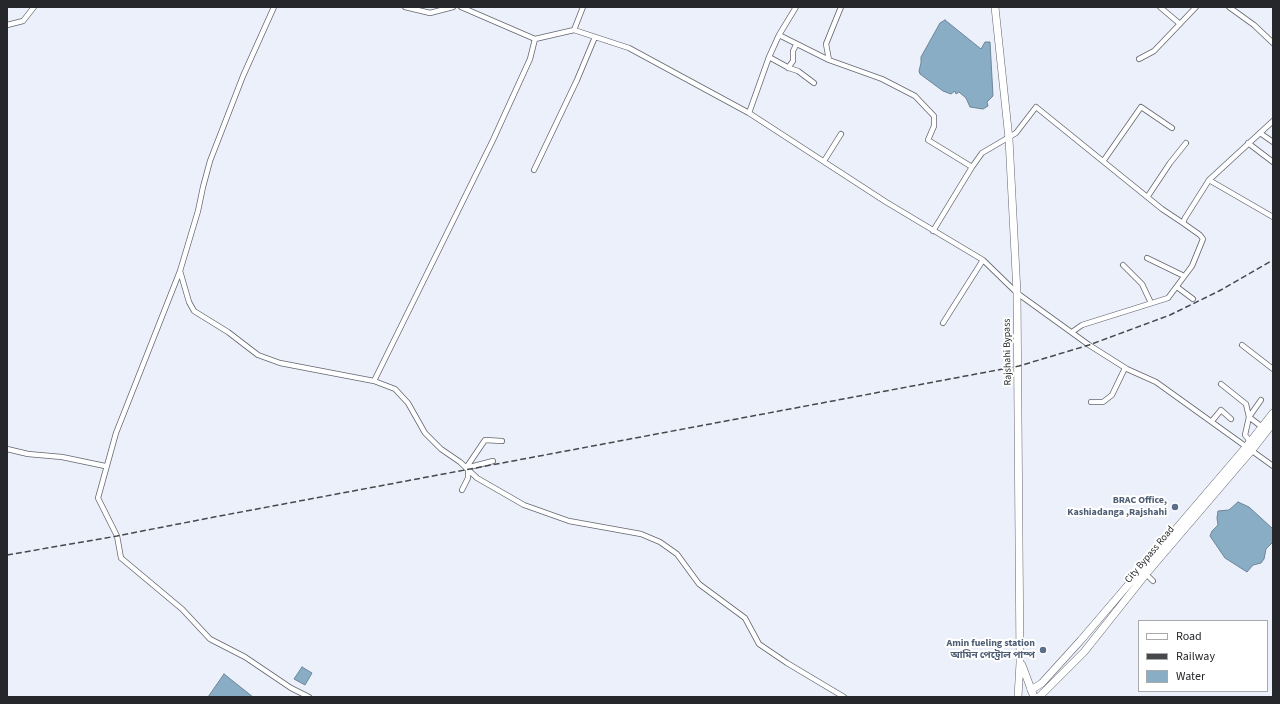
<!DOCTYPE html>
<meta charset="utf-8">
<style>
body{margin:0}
#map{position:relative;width:1280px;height:704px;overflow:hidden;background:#ecf0fa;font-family:"Source Sans 3",sans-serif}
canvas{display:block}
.frame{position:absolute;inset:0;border:8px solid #25272a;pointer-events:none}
.legend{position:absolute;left:1138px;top:620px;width:130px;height:72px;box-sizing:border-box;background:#fff;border:1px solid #a8a9aa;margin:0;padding:5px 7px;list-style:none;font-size:12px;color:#25272a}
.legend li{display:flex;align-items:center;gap:8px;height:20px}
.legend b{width:20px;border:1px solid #a8a9aa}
</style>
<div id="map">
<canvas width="1280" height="704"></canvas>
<div class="frame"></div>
<ul class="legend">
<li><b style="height:5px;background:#fff"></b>Road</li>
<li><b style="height:5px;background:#46484c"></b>Railway</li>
<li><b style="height:11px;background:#8aadc6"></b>Water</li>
</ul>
</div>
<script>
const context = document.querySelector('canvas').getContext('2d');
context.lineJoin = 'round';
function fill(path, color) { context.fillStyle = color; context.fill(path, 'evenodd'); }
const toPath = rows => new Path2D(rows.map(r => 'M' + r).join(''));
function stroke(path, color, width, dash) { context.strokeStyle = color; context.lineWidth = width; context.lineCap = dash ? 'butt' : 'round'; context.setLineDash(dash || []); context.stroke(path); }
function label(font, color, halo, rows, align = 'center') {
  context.font = font + ' "Source Sans 3","Noto Sans Bengali",sans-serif'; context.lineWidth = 4; context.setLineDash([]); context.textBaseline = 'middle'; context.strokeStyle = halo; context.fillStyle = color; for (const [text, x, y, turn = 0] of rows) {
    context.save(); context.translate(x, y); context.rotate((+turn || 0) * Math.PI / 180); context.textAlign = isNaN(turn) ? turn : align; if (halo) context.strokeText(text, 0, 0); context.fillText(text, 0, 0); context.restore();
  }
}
const water = toPath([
 [945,20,981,49,985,42,990,42,993,96,987,102,988,106,983,109,970,107,966,98,959,92,956,94,955,91,951,94,943,91,920,74,919,71,921,63,921,57,940,23,945,20],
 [1238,502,1249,507,1273,529,1273,542,1266,549,1264,559,1261,563,1253,565,1247,572,1225,558,1210,536,1212,531,1218,525,1217,518,1218,511,1229,510,1238,502],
 [302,667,312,673,305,685,294,679,302,667],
 [224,674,253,697,208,697,224,674]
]);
fill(water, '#8aadc6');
stroke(water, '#6c8597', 1);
const minor = toPath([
 [274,7,243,76,210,161,203,187,198,211,180,271,189,302,194,311,228,332,258,355,280,363,374,381],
 [405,7,430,13,453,7],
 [461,7,535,39,574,30,629,48,749,113,886,202,983,260,1017,293,1089,345,1127,369,1156,382,1273,466],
 [841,7,826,44,829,60,882,79,915,96,934,116,934,126,928,140,972,167],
 [1160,7,1180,24],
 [1229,7,1254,25,1273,43],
 [7,25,23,21,34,7],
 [574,30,583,7],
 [779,35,829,60],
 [535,39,530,59,493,140,374,381,395,389,408,403,425,433,441,449,460,462,477,478,524,505,569,521,641,534,660,542,677,554,699,584,745,618,759,644,787,663,844,697],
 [769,57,789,68,798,71,814,83],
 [1139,59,1154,51,1196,7],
 [788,68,793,61,793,51,796,45],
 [749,113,769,57,779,35,796,7],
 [1260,133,1273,142],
 [1248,143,1273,162],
 [1104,160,1141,107,1172,128],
 [824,161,841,134],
 [534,170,577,80,595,37],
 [1209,180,1273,217],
 [1148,196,1170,163,1186,143],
 [933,231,972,167,982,153,1016,133,1036,107,1162,209,1183,223],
 [1147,258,1184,276],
 [1123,265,1142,284,1151,303],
 [180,271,116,433,98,498,117,536,121,558,182,609,210,639,245,657,291,688,309,697],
 [1177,287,1193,299],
 [943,323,983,260],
 [1072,332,1082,325,1168,298,1192,266,1203,239,1200,235,1183,223,1185,218,1209,180,1273,121],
 [1242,345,1273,369],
 [1221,384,1246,404,1249,417,1262,427],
 [1091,402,1103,402,1112,395,1125,368],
 [1212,421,1221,410,1231,419],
 [1248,443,1249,440,1245,435,1249,417,1261,400],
 [7,449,28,454,62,457,105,466],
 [466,468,485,440,502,441],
 [466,468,493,461],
 [462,490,468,478,468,470],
 [1146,574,1153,581]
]);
const primary = toPath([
 [1031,690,1042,683,1081,640,1246,447,1273,413],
 [1039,697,1084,652,1146,574,1252,450,1273,423]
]);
const trunk = toPath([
 [995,7,1009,139,1017,293,1020,663,1018,697],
 [1022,665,1034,697]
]);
stroke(minor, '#62666f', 6);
stroke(primary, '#62666f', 8);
stroke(trunk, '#62666f', 8);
stroke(minor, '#fff', 4.5);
stroke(primary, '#fff', 7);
stroke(trunk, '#fff', 7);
stroke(toPath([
 [7,555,117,536,209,518,1019,366,1089,345,1170,315,1219,291,1273,260]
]), '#46484c', 1.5, [6, 3]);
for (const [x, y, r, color] of [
 [1175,507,4,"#5c6f8a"],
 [1043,650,4,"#5c6f8a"]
]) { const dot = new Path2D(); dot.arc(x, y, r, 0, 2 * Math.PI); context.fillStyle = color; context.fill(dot); stroke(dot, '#fff', 1.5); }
label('10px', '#25272a', '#fff', [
 ["Rajshahi Bypass",1008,352,-91],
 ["City Bypass Road",1150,555,-50]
]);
label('bold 10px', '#4e5e75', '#fff', [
 ["BRAC Office,",1167,501],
 ["Kashiadanga ,Rajshahi",1167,513],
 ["Amin fueling station",1035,644],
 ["আমিন পেট্রোল পাম্প",1035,656]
], 'right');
</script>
